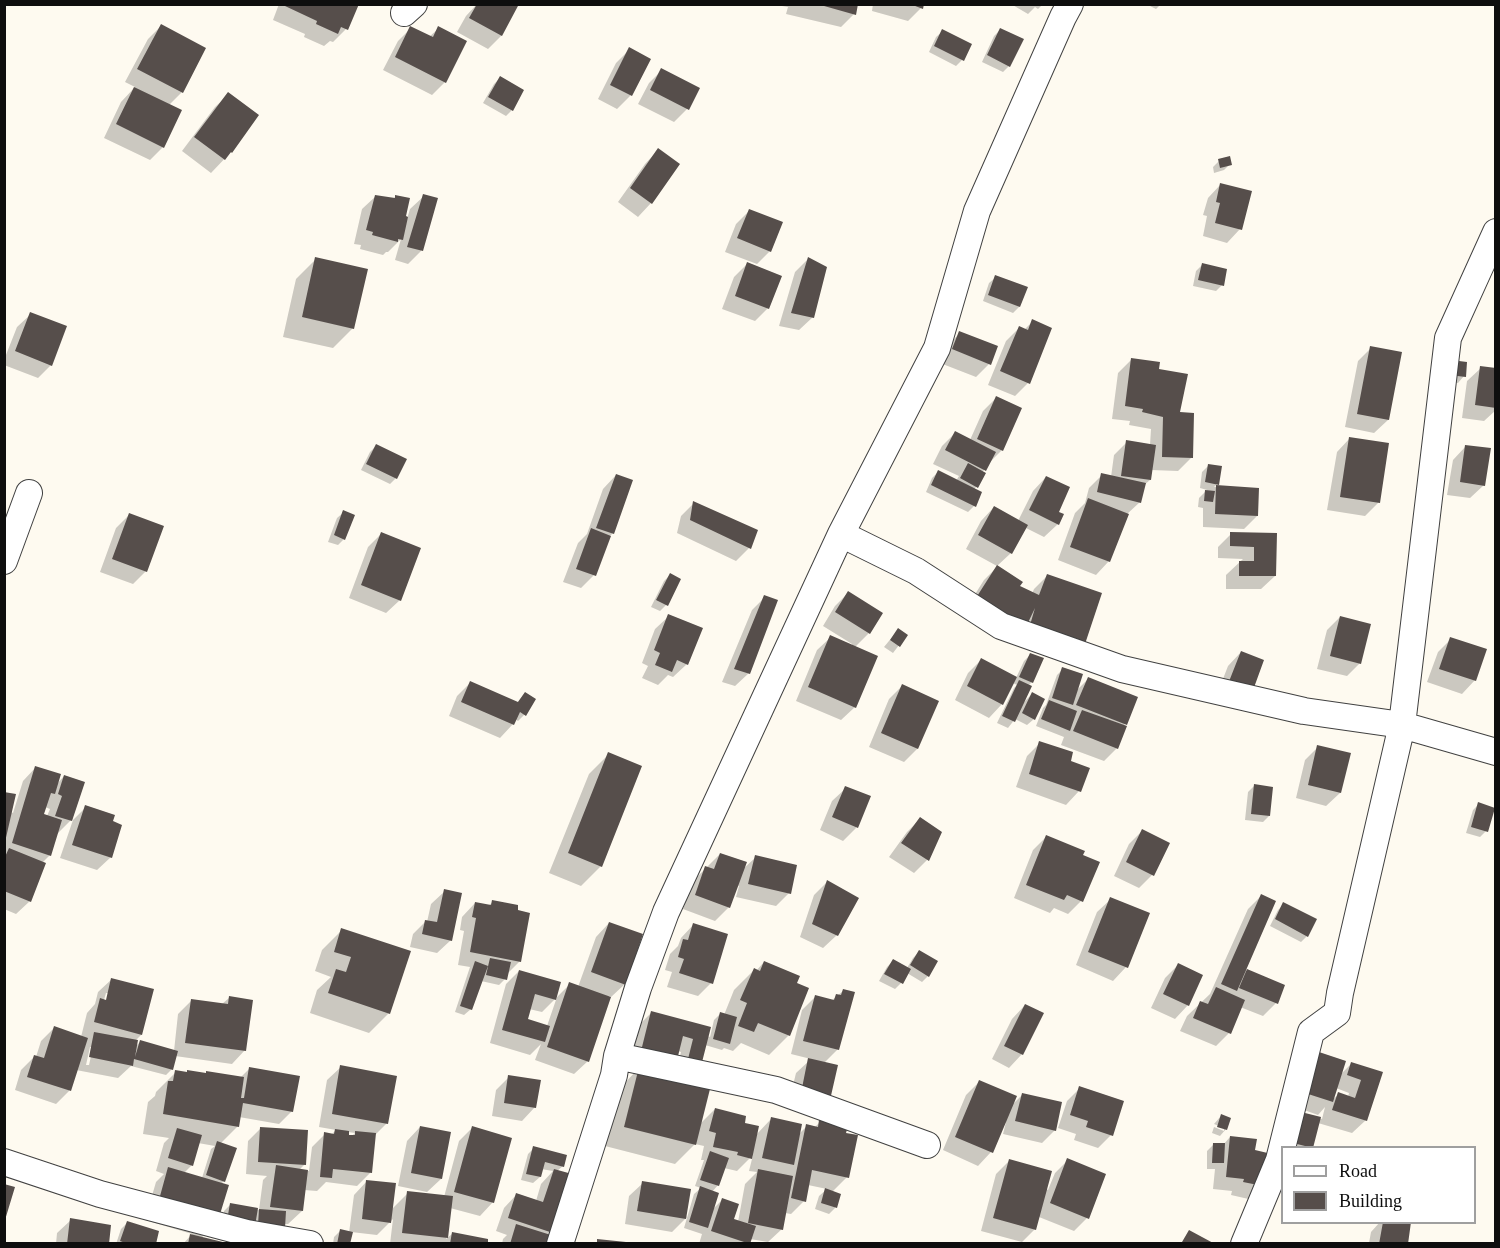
<!DOCTYPE html>
<style>
body{margin:0}
#map{position:relative;width:1500px;height:1248px;overflow:hidden;background:#fefaf0;font-family:"Times New Roman",serif}
canvas{display:block}
.frame{position:absolute;inset:0;border:6px solid #0e0e0e;pointer-events:none}
.legend{position:absolute;left:1281px;top:1146px;width:195px;height:78px;box-sizing:border-box;background:#fff;border:2px solid #9f9f9f;margin:0;padding:8px 10px;list-style:none;font-size:18px;color:#0e0e0e}
.legend li{display:flex;align-items:center;gap:12px;height:30px}
.legend b{width:30px;border:2px solid #9f9f9f}
</style>
<div id="map">
<canvas width="1500" height="1248"></canvas>
<div class="frame"></div>
<ul class="legend">
<li><b style="height:8px;background:#fff"></b>Road</li>
<li><b style="height:16px;background:#564e4b"></b>Building</li>
</ul>
</div>
<script>
const context = document.querySelector('canvas').getContext('2d');
context.lineJoin = 'round';
function fill(path, color) { context.fillStyle = color; context.fill(path, 'evenodd'); }
const toPath = rows => new Path2D(rows.map(r => 'M' + r).join(''));
function stroke(path, color, width, dash) { context.strokeStyle = color; context.lineWidth = width; context.lineCap = dash ? 'butt' : 'round'; context.setLineDash(dash || []); context.stroke(path); }
fill(toPath([
 [279,4,357,4,346,29,333,42,330,41,324,46,304,37,305,34,273,20],
 [477,4,518,5,501,36,488,49,457,32,466,16],
 [782,4,857,4,854,14,841,27,786,14,788,7,782,6],
 [873,4,922,4,921,8,908,21,872,11],
 [1011,4,1043,4,1038,9,1035,7,1028,14],
 [1146,4,1161,4,1156,9],
 [161,26,182,92,169,105,163,147,150,160,104,138,121,102,135,87,125,82,148,39],
 [411,28,429,37,439,28,445,82,432,95,383,70,398,41],
 [1000,30,1009,66,1003,72,982,62,994,36],
 [943,31,962,60,956,66,929,52,936,37],
 [630,49,649,60,630,96,617,109,598,99,616,63],
 [662,70,698,89,687,109,674,122,638,104,649,83],
 [500,78,512,110,506,116,483,103,494,84],
 [229,94,231,152,211,173,182,151,215,107],
 [658,150,678,164,651,203,638,217,618,202,645,164],
 [1219,161,1230,164,1224,170,1214,173,1213,167],
 [1221,184,1240,229,1227,243,1203,236,1207,216,1203,215,1208,198],
 [376,196,393,199,396,196,404,217,407,219,410,209,424,196,436,199,421,251,408,264,395,260,401,239,388,252,386,252,383,255,360,249,361,245,354,244,362,209],
 [749,211,770,251,757,264,725,252,736,224],
 [316,259,353,328,333,348,283,337,296,279],
 [808,259,813,317,799,330,779,326,795,272],
 [747,264,768,308,755,321,722,309,734,277],
 [1202,265,1222,285,1216,291,1193,286,1196,271],
 [996,277,1026,288,1019,307,1013,313,983,301,989,283],
 [31,314,51,365,38,378,4,365,4,360,17,327],
 [1033,321,1028,383,1015,396,988,385,1006,341,1019,328,1024,330],
 [960,333,989,364,976,377,940,363,947,346],
 [1371,348,1388,420,1374,433,1345,427,1358,361],
 [1131,360,1158,370,1178,414,1191,458,1178,471,1151,470,1150,480,1143,486,1140,502,1126,515,1109,561,1096,575,1058,560,1075,513,1085,503,1089,488,1102,475,1111,477,1114,455,1127,442,1150,445,1151,429,1129,425,1130,421,1112,419,1118,373],
 [1445,368,1464,376,1458,383,1444,381],
 [1481,368,1496,370,1496,410,1484,421,1462,418,1467,381],
 [996,398,1002,450,988,464,982,473,984,474,974,490,974,506,968,512,926,492,932,478,938,472,956,481,959,476,933,464,942,446,955,433,970,440,983,411],
 [1350,438,1379,502,1365,516,1327,510,1337,452],
 [376,446,396,478,390,484,361,470,370,452],
 [1466,446,1484,485,1470,498,1447,495,1453,460],
 [1209,465,1217,484,1214,487,1258,489,1257,516,1244,529,1203,527,1203,508,1198,507,1199,498,1207,490,1200,488,1202,472],
 [616,475,613,533,608,538,594,575,581,588,563,582,578,543,587,534,603,489],
 [1046,477,1057,513,1058,524,1044,537,1026,528,1011,553,997,566,966,549,981,521,994,507,1018,521,1033,491],
 [694,503,756,530,749,548,736,561,677,533,681,516],
 [344,512,344,539,338,545,328,542,337,518],
 [129,515,146,571,133,584,100,572,116,528],
 [381,534,400,600,386,613,349,598,368,547],
 [1231,534,1275,535,1275,576,1261,589,1226,589,1226,575,1243,559,1218,558,1218,547],
 [997,567,1018,587,1032,594,1034,589,1047,576,1083,643,962,615,984,580],
 [670,575,666,605,660,611,651,607,664,581],
 [849,592,869,633,855,647,855,707,841,720,796,701,817,650,831,637,852,646,852,644,823,626,835,606],
 [765,597,749,673,735,686,722,682,752,610],
 [669,616,687,664,673,677,668,675,658,685,642,678,648,666,642,663,655,629],
 [1340,617,1360,663,1347,676,1317,669,1327,630],
 [898,630,906,636,893,653,884,647],
 [1451,639,1475,680,1462,694,1427,682,1438,652],
 [1241,652,1237,706,1216,697,1228,666],
 [1031,654,1032,682,1028,686,1023,703,1032,694,1034,719,1027,725,1015,719,1008,728,997,723,1014,688,1017,685,1013,683,1002,704,989,718,955,700,968,673,981,660,1016,678,1024,661],
 [1063,669,1076,691,1088,679,1125,724,1123,727,1117,748,1104,761,1061,745,1064,737,1036,726,1043,708,1046,705,1057,675],
 [470,683,517,703,525,693,534,699,524,715,518,721,515,719,513,724,500,738,449,716,457,696],
 [902,686,937,701,917,749,904,762,869,747,889,699],
 [1040,743,1069,762,1079,791,1066,805,1016,787,1027,756],
 [1318,747,1349,755,1340,793,1326,806,1296,798,1305,760],
 [609,754,601,866,581,886,549,873,589,774],
 [36,767,57,784,64,776,71,820,57,834,50,855,42,863,30,901,16,914,4,909,4,841,11,812,13,813,23,781],
 [45,807,50,809,47,816,43,815],
 [1254,786,1269,816,1263,822,1245,820,1248,792],
 [846,788,869,797,856,828,843,841,820,830,832,801],
 [1479,804,1486,831,1480,837,1466,833,1473,810],
 [86,807,111,857,97,870,60,858,73,820],
 [920,819,927,860,914,873,889,857,907,832],
 [1142,831,1152,875,1139,888,1114,876,1129,844],
 [1046,837,1081,856,1098,863,1081,901,1068,914,1054,908,1050,913,1014,898,1033,850],
 [720,854,742,870,756,857,789,893,776,906,736,897,739,886,737,885,729,907,715,921,683,909,693,881],
 [827,882,837,935,823,948,800,937,814,895],
 [445,891,451,940,437,953,410,947,413,934,426,921,427,922,431,904],
 [1261,896,1244,970,1283,986,1276,1003,1263,1016,1240,1007,1229,1033,1216,1046,1180,1031,1187,1016,1210,994,1248,909],
 [1111,899,1148,914,1126,967,1113,981,1076,965,1097,912],
 [493,902,520,961,507,974,505,979,499,985,481,981,471,1009,464,1015,455,1012,470,967,458,965,464,931,460,930,462,917,475,903,488,906],
 [1284,904,1307,936,1301,942,1270,926,1278,910],
 [609,923,625,984,611,997,609,996,588,1061,574,1074,535,1060,541,1044,530,1055,490,1043,506,984,519,971,555,999,570,984,578,987,596,937],
 [557,997,547,1026,526,1020,529,1009,542,1012],
 [694,924,711,983,698,996,667,987,672,972,665,970,670,954,678,946,681,938],
 [342,930,389,1013,369,1033,310,1013,317,990,331,977,315,971,322,950],
 [919,952,928,976,922,982,907,973,901,983,895,989,879,981,887,967,893,961,907,968,913,958],
 [764,962,795,984,789,1035,769,1055,741,1043,733,1051,724,1048,722,1050,705,1045,699,1070,699,1125,715,1109,743,1124,756,1135,771,1119,799,1134,807,1126,814,1128,820,1122,845,1134,847,1177,832,1192,839,1195,835,1208,829,1214,815,1209,819,1196,827,1189,808,1185,804,1201,791,1214,785,1213,782,1229,768,1242,750,1239,749,1244,699,1244,702,1234,684,1228,694,1194,701,1188,695,1186,704,1160,701,1160,704,1146,695,1144,675,1164,605,1146,620,1088,637,1070,628,1068,638,1026,651,1013,710,1037,714,1020,720,1014,724,1015,734,990,754,970,756,971],
 [678,1051,681,1052,675,1077],
 [753,1155,749,1171,757,1172,745,1184,738,1222,732,1220,722,1200,712,1210,712,1192,718,1185,724,1168,737,1171],
 [1178,965,1188,1005,1175,1019,1151,1008,1165,978],
 [112,979,141,1035,135,1041,135,1047,140,1042,174,1051,178,1014,192,1000,222,1004,229,998,245,1050,232,1064,175,1056,172,1069,166,1075,131,1066,118,1078,76,1070,69,1091,56,1104,15,1090,21,1070,34,1057,36,1057,41,1041,54,1028,81,1037,87,1013,95,1004,98,992],
 [106,993,109,993,105,1007,102,1007],
 [90,1047,93,1047,89,1065,86,1065],
 [843,991,838,1049,824,1063,788,1106,796,1073,811,1059,791,1054,802,1010,815,997,831,1001],
 [1025,1005,1022,1054,1009,1068,992,1059,1012,1019],
 [1344,1062,1340,1075,1352,1063,1381,1073,1366,1120,1352,1133,1318,1123,1312,1148,1284,1148,1298,1112,1322,1119,1325,1107,1318,1115,1293,1106],
 [1336,1088,1349,1093,1348,1097,1339,1094,1331,1101],
 [341,1067,387,1123,374,1136,370,1173,357,1186,326,1182,317,1191,304,1190,302,1211,288,1224,222,1227,224,1211,231,1204,259,1210,263,1180,267,1176,246,1174,248,1141,261,1128,305,1164,299,1170,309,1171,312,1147,325,1134,331,1135,336,1130,319,1127,327,1080],
 [348,1132,355,1133,351,1137,347,1136],
 [250,1068,292,1111,279,1124,239,1117,238,1126,220,1144,224,1181,221,1184,216,1224,201,1238,225,1244,183,1244,192,1234,145,1220,156,1182,164,1174,156,1171,164,1143,169,1138,143,1134,148,1102,155,1096,156,1092,176,1072,240,1078],
 [198,1143,215,1146,211,1149,202,1178,184,1173,192,1165],
 [509,1077,535,1107,522,1121,492,1116,496,1090],
 [979,1082,1011,1106,1022,1095,1055,1130,1042,1143,1003,1134,1006,1122,1004,1122,991,1152,978,1166,943,1150,966,1095],
 [1080,1088,1111,1135,1098,1148,1074,1140,1076,1134,1058,1128,1067,1101],
 [1221,1116,1226,1129,1220,1136,1212,1133,1214,1127,1224,1131,1224,1128,1214,1124],
 [420,1127,441,1179,427,1192,398,1186,407,1141],
 [472,1128,493,1202,480,1216,450,1208,446,1239,452,1234,486,1244,390,1244,393,1219,377,1235,351,1232,349,1244,333,1244,334,1237,340,1231,349,1233,354,1195,367,1181,392,1209,408,1193,444,1197,459,1141],
 [1230,1137,1254,1151,1274,1156,1253,1200,1231,1195,1232,1191,1213,1189,1215,1169,1207,1169,1207,1151,1214,1144,1223,1145],
 [534,1148,563,1166,557,1171,552,1232,548,1236,550,1244,502,1244,503,1239,507,1235,496,1231,504,1208,517,1194,536,1201,541,1184,553,1171,541,1169,540,1177,533,1183,521,1180,528,1154],
 [1010,1160,1048,1190,1055,1173,1068,1160,1087,1218,1074,1231,1039,1217,1035,1229,1022,1242,981,1231,996,1174],
 [643,1183,687,1217,672,1232,625,1224,629,1196],
 [71,1220,107,1244,56,1244,57,1233],
 [1380,1222,1407,1222,1406,1244,1357,1244,1369,1243,1371,1232],
 [127,1223,154,1244,116,1244,121,1229]
]), '#0003');
fill(toPath([
 [286,4,359,4,348,30,341,27,338,34,316,24,317,21,285,6],
 [477,4,519,4,502,36,469,18],
 [817,4,858,4,856,15],
 [910,4,924,4,923,9],
 [161,24,206,48,183,93,137,69],
 [410,26,433,37,438,26,467,41,446,83,395,57],
 [1000,28,1024,39,1010,67,987,55],
 [942,29,972,44,964,61,934,46],
 [629,47,651,59,632,96,610,85],
 [661,68,700,88,689,110,650,90],
 [500,76,524,90,513,111,488,97],
 [134,87,182,110,164,148,116,124],
 [228,92,259,115,232,153,231,152,225,160,194,137],
 [658,148,680,164,652,204,630,188],
 [1230,156,1232,165,1220,168,1218,159],
 [1220,183,1252,191,1242,230,1215,223,1220,203,1216,202],
 [423,194,438,198,423,251,407,247],
 [375,195,395,198,395,195,410,198,406,216,408,217,403,240,398,239,398,242,372,235,373,232,366,230],
 [749,209,783,222,771,252,737,238],
 [315,257,368,269,354,329,302,317],
 [808,257,827,267,814,318,791,313],
 [747,262,782,276,769,309,735,296],
 [1202,263,1227,269,1224,286,1198,280],
 [995,275,1028,287,1020,307,988,295],
 [30,312,67,326,52,366,15,351],
 [1032,319,1052,328,1030,384,1000,371,1019,326,1028,330],
 [959,331,998,346,991,365,952,349],
 [1370,346,1402,352,1389,420,1357,414],
 [1131,358,1160,362,1159,369,1188,374,1180,412,1194,413,1193,458,1162,457,1163,417,1142,412,1143,409,1125,406],
 [1451,360,1467,362,1466,377,1449,375],
 [1480,366,1496,368,1496,408,1475,405],
 [996,396,1022,408,1003,451,977,439],
 [955,431,996,452,986,471,945,450],
 [1349,437,1389,443,1380,503,1340,497],
 [1126,440,1156,445,1151,480,1121,476],
 [376,444,407,459,397,479,366,464],
 [1465,445,1491,448,1485,486,1460,482],
 [968,463,986,473,978,488,960,478],
 [1208,464,1222,466,1219,485,1205,482],
 [938,470,982,492,976,507,931,485],
 [1101,473,1146,483,1141,503,1097,492],
 [616,474,633,480,614,534,596,528],
 [1046,476,1070,487,1059,512,1064,514,1059,525,1029,510],
 [1216,485,1259,488,1258,516,1215,514],
 [1205,490,1215,491,1213,502,1204,501],
 [1088,498,1129,514,1110,562,1070,547],
 [693,501,758,530,751,549,690,520],
 [994,506,1028,525,1012,554,978,535],
 [343,510,355,515,345,540,334,535],
 [129,513,164,526,147,572,112,559],
 [591,528,611,536,596,576,576,569],
 [381,532,421,548,401,601,361,585],
 [1230,532,1277,533,1276,576,1239,576,1239,561,1254,561,1254,547,1230,546],
 [997,565,1023,582,1020,586,1039,595,1047,574,1102,593,1085,644,1030,625,1035,608,1025,629,974,601],
 [670,573,681,579,668,606,656,600],
 [848,591,883,613,870,634,835,612],
 [764,595,778,600,750,674,734,669],
 [668,614,703,628,688,665,677,660,672,672,655,665,660,653,654,650],
 [1340,616,1371,624,1361,664,1330,656],
 [898,628,908,635,900,647,890,640],
 [830,635,878,656,856,708,808,687],
 [1450,637,1487,649,1476,681,1439,669],
 [1241,651,1264,660,1252,693,1228,684],
 [1030,653,1044,658,1033,683,1019,677],
 [981,658,1017,677,1003,705,967,686],
 [1062,667,1083,674,1073,705,1052,698],
 [1088,677,1138,697,1127,725,1076,705],
 [1019,680,1032,686,1015,722,1002,716],
 [470,681,518,702,525,692,536,699,526,716,520,712,514,725,461,702],
 [902,684,939,701,918,749,881,733],
 [1032,692,1045,699,1035,720,1022,713],
 [1049,700,1077,711,1070,731,1041,719],
 [1082,710,1127,726,1118,749,1073,731],
 [1039,741,1073,752,1071,761,1090,768,1081,792,1029,774],
 [1317,745,1351,753,1341,793,1308,785],
 [608,752,642,766,602,867,568,853],
 [35,766,61,774,55,794,51,793,44,814,62,820,51,856,12,843],
 [64,775,85,782,72,821,55,816,62,796,58,794],
 [1254,784,1273,787,1270,816,1251,814],
 [845,786,871,796,858,828,832,817],
 [4,792,16,794,5,842,4,842],
 [1478,802,1495,808,1488,832,1471,827],
 [85,805,115,815,113,821,122,825,112,858,72,845],
 [920,817,942,832,929,861,901,843],
 [1142,829,1170,843,1154,876,1126,862],
 [1046,835,1085,851,1083,855,1100,862,1083,902,1067,895,1064,900,1026,885],
 [9,848,46,863,31,902,4,891,4,859],
 [720,853,747,862,730,908,695,895,705,866,714,869],
 [755,855,797,865,791,894,748,884],
 [827,880,859,898,838,936,812,924],
 [444,889,462,893,452,941,422,934,425,920,437,922],
 [1261,894,1276,901,1237,991,1221,984],
 [1110,897,1150,913,1128,968,1088,952],
 [492,900,518,905,518,910,530,913,521,962,470,952,476,918,472,917,475,902,491,905],
 [1283,902,1317,919,1308,937,1275,919],
 [609,922,643,934,626,985,591,972],
 [693,923,728,934,713,984,679,973,684,959,678,957,683,939,688,940],
 [341,928,411,951,390,1014,328,993,336,969,346,972,351,957,334,952],
 [919,950,938,961,929,977,910,965],
 [490,958,511,962,507,980,486,975],
 [893,959,911,969,903,984,884,974],
 [475,961,488,966,472,1010,460,1006],
 [764,961,800,976,797,983,809,988,790,1036,758,1023,754,1032,738,1026,747,1003,740,1000,754,968,760,971],
 [1178,963,1203,975,1189,1006,1163,994],
 [1247,969,1285,985,1278,1004,1239,988],
 [519,970,561,982,556,1000,535,994,528,1019,550,1026,545,1042,502,1030],
 [111,978,154,989,142,1035,94,1022,100,998,106,1000],
 [569,982,611,997,589,1062,547,1047],
 [1216,987,1245,1000,1231,1034,1193,1018,1200,1001,1208,1004],
 [843,989,855,992,839,1050,803,1041,815,995,834,1000,836,994,841,995],
 [229,996,253,1000,246,1051,185,1043,191,999,228,1004],
 [1025,1004,1044,1013,1023,1055,1004,1046],
 [651,1011,711,1027,700,1070,686,1067,693,1039,683,1036,676,1064,640,1055],
 [720,1012,737,1017,730,1044,713,1039],
 [54,1026,88,1038,71,1091,27,1077,34,1055,44,1058],
 [94,1032,138,1040,135,1057,140,1040,178,1051,173,1070,134,1059,133,1066,89,1057],
 [1319,1052,1346,1061,1333,1102,1305,1093],
 [808,1058,838,1065,830,1100,801,1093],
 [1351,1062,1383,1072,1367,1121,1332,1110,1338,1092,1355,1098,1361,1080,1347,1075],
 [340,1065,397,1076,388,1124,332,1114],
 [249,1067,300,1076,293,1112,243,1103,239,1127,163,1114,168,1081,173,1081,175,1070,187,1072,187,1070,206,1073,206,1071,244,1077,241,1098,244,1098],
 [639,1067,711,1085,696,1145,624,1127],
 [508,1075,541,1080,536,1108,504,1103],
 [979,1080,1017,1096,993,1153,955,1137],
 [1079,1086,1124,1101,1113,1136,1086,1127,1088,1121,1070,1115],
 [1022,1093,1062,1102,1056,1131,1015,1121],
 [715,1108,746,1116,745,1123,759,1126,752,1159,737,1155,738,1152,713,1147,716,1133,709,1131],
 [1297,1111,1321,1117,1313,1148,1289,1142],
 [1221,1114,1231,1118,1227,1130,1217,1127],
 [771,1117,802,1124,794,1165,762,1158],
 [819,1120,848,1126,846,1133,858,1135,849,1178,812,1170,806,1202,791,1198,806,1124,818,1127],
 [420,1126,451,1132,442,1179,411,1173],
 [472,1126,512,1138,494,1203,454,1192],
 [260,1127,308,1130,306,1165,258,1162],
 [177,1128,202,1135,193,1166,168,1158],
 [335,1129,349,1131,349,1135,355,1135,355,1131,376,1133,372,1173,333,1169,332,1178,320,1177,324,1132,334,1134],
 [1230,1136,1257,1139,1255,1150,1276,1155,1268,1187,1243,1182,1244,1179,1226,1177],
 [217,1141,237,1148,225,1182,206,1175],
 [1213,1143,1225,1143,1224,1163,1212,1163],
 [533,1146,567,1155,564,1167,545,1162,541,1177,526,1174],
 [710,1151,729,1158,719,1186,700,1180],
 [1067,1158,1106,1174,1089,1219,1050,1203],
 [1009,1159,1052,1171,1036,1230,993,1218],
 [276,1165,308,1170,303,1211,270,1207],
 [168,1167,229,1185,217,1224,157,1207],
 [554,1169,572,1174,553,1233,508,1218,516,1193,543,1202],
 [758,1169,793,1176,783,1230,748,1223],
 [366,1180,396,1183,391,1223,362,1219],
 [642,1181,691,1189,686,1219,637,1211],
 [4,1184,15,1187,5,1220,4,1220],
 [700,1186,719,1193,708,1228,689,1222],
 [825,1188,841,1194,837,1208,821,1203],
 [407,1191,453,1196,448,1238,402,1233],
 [722,1198,739,1204,734,1219,756,1226,750,1244,711,1231],
 [230,1203,258,1208,255,1226,227,1221],
 [259,1209,286,1211,285,1228,258,1225],
 [70,1218,111,1225,109,1244,67,1244],
 [127,1221,159,1231,156,1244,128,1244,120,1241],
 [1383,1222,1411,1222,1408,1244,1379,1244],
 [516,1224,554,1236,552,1244,510,1244],
 [340,1229,353,1232,350,1244,337,1244],
 [1189,1230,1215,1244,1185,1244,1182,1242],
 [452,1232,488,1239,488,1244,450,1244],
 [190,1234,227,1243,227,1244,188,1244],
 [597,1239,626,1242,626,1244,597,1244]
]), '#564e4b');
const street = toPath([
 [404,13,414,4],
 [841,534,916,571,1001,626,1122,669,1304,711,1402,725,1496,752],
 [4,561,29,493],
 [617,1056,776,1090,927,1145],
 [4,1162,100,1194,247,1233,310,1244],
 [560,1244,614,1075,617,1056,638,988,666,912,841,534,937,348,977,211,1063,17,1070,4],
 [1244,1244,1279,1160,1311,1032,1337,1013,1340,993,1402,725,1448,338,1496,232]
]);
stroke(street, '#414141', 28);
stroke(street, '#fff', 26);
</script>
